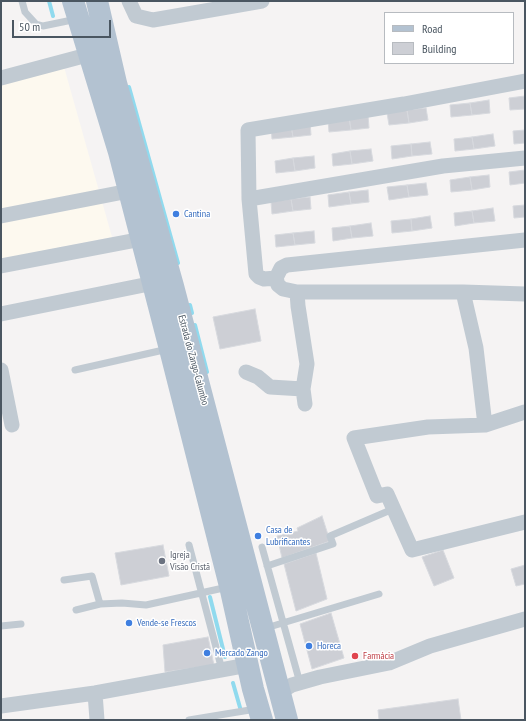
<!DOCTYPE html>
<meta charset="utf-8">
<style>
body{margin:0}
#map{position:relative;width:526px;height:721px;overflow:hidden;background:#f5f3f3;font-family:"PT Sans Narrow",sans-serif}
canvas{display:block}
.frame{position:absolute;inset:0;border:2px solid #4a5661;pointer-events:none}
.legend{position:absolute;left:384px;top:12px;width:130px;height:52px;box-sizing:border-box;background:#fff;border:1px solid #b7bbc0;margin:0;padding:5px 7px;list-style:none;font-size:12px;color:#4a5661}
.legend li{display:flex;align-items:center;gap:8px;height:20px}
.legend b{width:20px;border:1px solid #b7bbc0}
.scale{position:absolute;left:12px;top:20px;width:99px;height:18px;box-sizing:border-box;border:2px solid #4a5661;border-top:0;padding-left:5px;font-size:12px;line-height:14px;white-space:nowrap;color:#4a5661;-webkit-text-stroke:3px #fff;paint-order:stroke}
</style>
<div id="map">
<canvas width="526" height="721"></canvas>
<div class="frame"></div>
<ul class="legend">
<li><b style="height:5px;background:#b3c2d1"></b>Road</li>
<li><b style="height:11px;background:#cdcfd5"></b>Building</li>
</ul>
<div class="scale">50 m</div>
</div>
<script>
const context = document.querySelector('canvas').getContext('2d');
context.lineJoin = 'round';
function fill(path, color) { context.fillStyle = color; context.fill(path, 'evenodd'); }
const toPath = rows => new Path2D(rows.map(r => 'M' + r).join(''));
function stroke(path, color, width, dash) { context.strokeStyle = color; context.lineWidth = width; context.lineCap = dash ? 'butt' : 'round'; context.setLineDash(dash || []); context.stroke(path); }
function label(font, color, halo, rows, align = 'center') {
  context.font = font + ' "PT Sans Narrow",sans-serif'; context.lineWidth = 3; context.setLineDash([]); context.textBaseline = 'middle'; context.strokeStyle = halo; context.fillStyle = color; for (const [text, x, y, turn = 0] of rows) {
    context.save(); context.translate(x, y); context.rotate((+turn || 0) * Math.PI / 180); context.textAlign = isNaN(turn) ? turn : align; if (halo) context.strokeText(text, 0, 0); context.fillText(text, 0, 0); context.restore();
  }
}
fill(toPath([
 [64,67,112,237,1,259,1,83]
]), '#fdf9ef');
stroke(toPath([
 [49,1,53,16],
 [129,87,178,263],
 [190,305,192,313],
 [195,325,207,372],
 [210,597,225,657],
 [233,683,241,711]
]), '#90daee', 4);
const building = toPath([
 [525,96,525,109,510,110,509,98,525,96],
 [489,100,490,113,472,115,470,103,489,100],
 [470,103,472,115,451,117,450,105,470,103],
 [426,108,428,120,409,123,407,110,426,108],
 [407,110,409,123,389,125,387,113,407,110],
 [368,115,369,128,351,130,349,117,368,115],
 [349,117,351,130,329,132,328,120,349,117],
 [310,122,311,135,293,137,291,125,310,122],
 [291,125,293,137,272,139,271,127,291,125],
 [525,130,525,143,514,144,513,131,525,130],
 [493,134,495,146,474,149,472,137,493,134],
 [472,137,474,149,455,151,454,139,472,137],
 [430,142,432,154,412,156,411,144,430,142],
 [411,144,412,156,392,159,391,146,411,144],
 [371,149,373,161,352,164,350,151,371,149],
 [350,151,352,164,333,166,332,154,350,151],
 [314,156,315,168,295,171,293,158,314,156],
 [293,158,295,171,276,173,275,161,293,158],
 [525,170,525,183,510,185,509,172,525,170],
 [489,175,490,187,472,190,470,177,489,175],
 [470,177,472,190,451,192,450,180,470,177],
 [426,183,428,195,409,197,407,185,426,183],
 [407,185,409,197,389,200,387,187,407,185],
 [368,190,369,202,351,204,349,192,368,190],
 [349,192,351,204,329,207,328,195,349,192],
 [310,197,311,209,293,211,291,199,310,197],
 [291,199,293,211,272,214,271,202,291,199],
 [525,205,525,217,514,218,513,206,525,205],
 [493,208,495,221,474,223,472,211,493,208],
 [472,211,474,223,455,226,454,213,472,211],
 [430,216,432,228,412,231,411,219,430,216],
 [411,219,412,231,392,233,391,221,411,219],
 [371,223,373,236,352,238,350,226,371,223],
 [350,226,352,238,333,241,332,228,350,226],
 [314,231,315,243,295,245,293,233,314,231],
 [293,233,295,245,276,247,275,235,293,233],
 [255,309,261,341,220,349,213,317,255,309],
 [322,516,330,541,282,558,277,536,298,531,297,528,322,516],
 [163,545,169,576,121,585,115,553,163,545],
 [443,550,454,578,434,586,422,557,443,550],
 [316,553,327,599,296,611,284,564,316,553],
 [525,565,525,584,516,586,511,569,525,565],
 [331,613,344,658,312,669,300,624,331,613],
 [208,637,214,665,165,672,163,645,208,637],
 [458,699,461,720,379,720,378,710,458,699]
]);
fill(building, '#cdcfd5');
stroke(building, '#d7d9de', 1);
stroke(toPath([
 [22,1,25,12,36,24,43,26,77,19],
 [75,370,168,349],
 [189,545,222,670],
 [262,547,300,683],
 [267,566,333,544,330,536,393,509],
 [64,580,92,576,100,604],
 [76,610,100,604,122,603,146,605,228,587],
 [1,626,21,624],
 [266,628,379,594],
 [189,720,256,709]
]), '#c1cad2', 7);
stroke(toPath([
 [129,1,136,16,153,20,262,1],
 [1,78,91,54],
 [249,199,443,166,525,158],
 [1,216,129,191],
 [525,240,287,265,281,268,276,278,278,285,283,289,297,292,463,292,525,294],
 [1,266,142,239],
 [276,278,264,279,259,277,256,274,249,199,248,130,404,104,525,81],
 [297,292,298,306,307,364,303,389,305,404],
 [463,292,476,348,485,425],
 [1,314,154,283],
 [1,370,12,425],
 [246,372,258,377,270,387,303,389],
 [525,412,485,425,428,427,354,438,377,496,387,494,412,550,525,522],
 [280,692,292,685,320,677,389,663,430,646,525,619],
 [95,693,97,720],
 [1,706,95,693,248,665]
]), '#c1cad2', 15);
stroke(toPath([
 [73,1,119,152,170,349,230,586,253,689,262,720],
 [97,1,116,83,173,286,287,720]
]), '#b3c2d1', 22);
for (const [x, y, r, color] of [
 [176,214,4,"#3f7fe0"],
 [258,536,4,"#3f7fe0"],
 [162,561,4,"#6b7280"],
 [129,623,4,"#3f7fe0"],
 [309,646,4,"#3f7fe0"],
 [207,653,4,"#3f7fe0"],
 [355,656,4,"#e0444e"]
]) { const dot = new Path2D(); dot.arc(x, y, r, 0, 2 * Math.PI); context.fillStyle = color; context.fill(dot); stroke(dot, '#fff', 1.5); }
label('10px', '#366cbe', '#fff', [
 ["Cantina",184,214],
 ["Casa de",266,530],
 ["Lubrificantes",266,542],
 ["Vende-se Frescos",137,623],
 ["Horeca",317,646],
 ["Mercado Zango",215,653]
], 'left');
label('10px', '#4a5661', '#fff', [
 ["Estrada do Zango-Calumbo",193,360,75]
]);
label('10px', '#5b616d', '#fff', [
 ["Igreja",170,555],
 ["Visão Cristã",170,567]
], 'left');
label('10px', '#be3a42', '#fff', [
 ["Farmácia",363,656]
], 'left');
</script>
